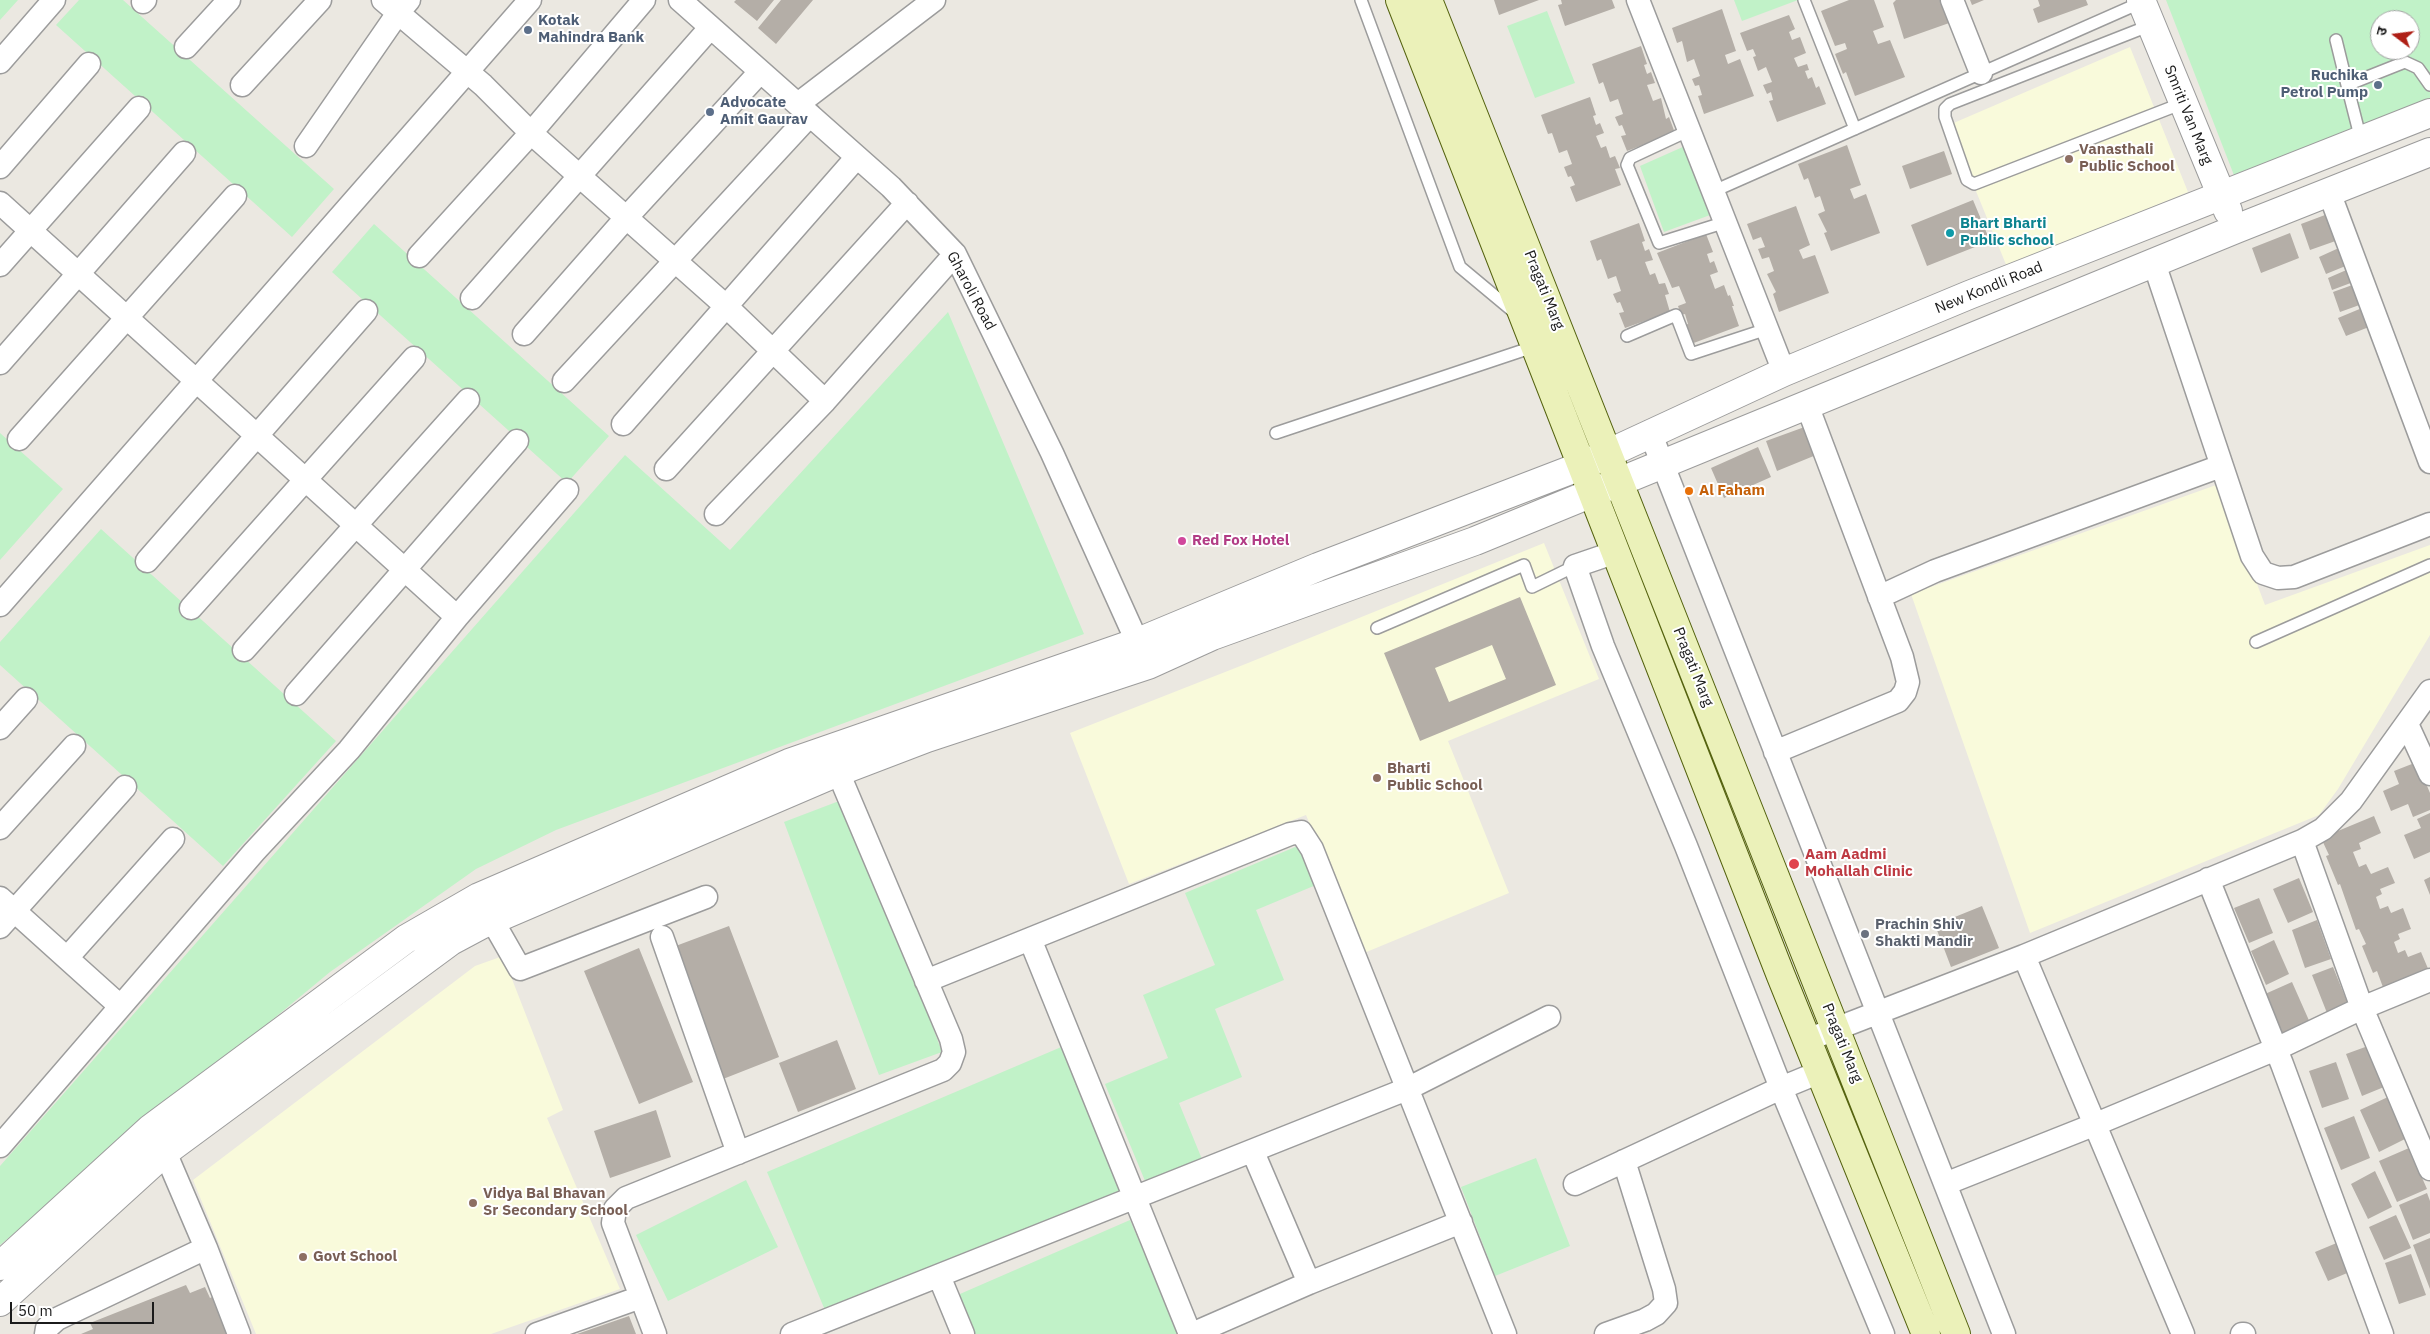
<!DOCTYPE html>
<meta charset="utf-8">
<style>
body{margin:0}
#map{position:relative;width:2430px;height:1334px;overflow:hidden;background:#ebe8e1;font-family:"IBM Plex Sans","Noto Sans Devanagari",sans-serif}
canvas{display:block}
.north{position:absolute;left:2370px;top:10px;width:50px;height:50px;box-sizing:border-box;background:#fff;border:1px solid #a4a4a4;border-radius:50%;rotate:285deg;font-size:14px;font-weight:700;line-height:20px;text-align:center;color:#1b1b1b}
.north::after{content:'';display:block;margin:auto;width:18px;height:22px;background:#af1f16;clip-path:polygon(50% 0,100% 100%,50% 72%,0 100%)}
.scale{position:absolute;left:10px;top:1302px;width:144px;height:22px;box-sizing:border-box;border:2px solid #1b1b1b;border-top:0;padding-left:6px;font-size:15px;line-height:18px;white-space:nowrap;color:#1b1b1b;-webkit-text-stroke:4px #fff;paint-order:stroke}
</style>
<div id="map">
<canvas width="2430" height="1334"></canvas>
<div class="north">उ</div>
<div class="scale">50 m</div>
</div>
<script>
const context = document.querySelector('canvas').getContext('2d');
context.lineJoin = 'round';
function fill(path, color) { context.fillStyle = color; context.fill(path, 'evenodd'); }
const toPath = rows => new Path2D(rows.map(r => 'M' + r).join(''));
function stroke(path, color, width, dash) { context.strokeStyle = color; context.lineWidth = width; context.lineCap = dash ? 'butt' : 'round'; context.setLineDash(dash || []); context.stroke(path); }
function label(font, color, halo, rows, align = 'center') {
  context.font = font + ' "IBM Plex Sans",sans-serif'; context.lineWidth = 4; context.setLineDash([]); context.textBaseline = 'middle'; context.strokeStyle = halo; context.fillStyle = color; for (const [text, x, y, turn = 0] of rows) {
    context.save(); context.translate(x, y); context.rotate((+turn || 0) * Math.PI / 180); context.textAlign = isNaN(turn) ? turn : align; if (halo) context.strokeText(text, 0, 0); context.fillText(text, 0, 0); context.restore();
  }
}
fill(toPath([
 [2130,47,2188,192,2007,267,1949,125],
 [2219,484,2265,605,2430,545,2430,635,2338,789,2319,815,2030,933,1911,594],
 [1544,543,1599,679,1448,741,1509,893,1364,953,1306,815,1129,884,1070,733,1248,663],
 [503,956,563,1110,547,1118,620,1289,491,1334,256,1334,193,1180,475,966]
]), '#f9fadb');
fill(toPath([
 [0,0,18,0,0,20],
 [79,0,123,0,334,189,292,237,56,25],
 [1734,0,1798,0,1742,21],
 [2166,0,2430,0,2430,98,2237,183],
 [2380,20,2410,20,2410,50,2380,50],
 [1547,11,1575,83,1535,98,1507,26],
 [1694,142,1721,211,1664,232,1640,166],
 [374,224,609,436,567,483,332,272],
 [948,312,1084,634,556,830,476,869,330,972,0,1245,0,1166,625,455,730,550],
 [0,433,63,489,0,560],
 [101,529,336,741,223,866,0,665,0,642],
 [847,798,942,1052,879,1075,784,822],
 [1300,845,1316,885,1256,910,1284,980,1215,1009,1242,1077,1179,1103,1206,1169,1150,1193,1105,1084,1168,1058,1143,995,1215,965,1185,893],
 [1066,1045,1126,1189,827,1315,767,1172],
 [1536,1158,1570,1246,1495,1276,1461,1187],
 [746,1180,778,1247,668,1301,636,1235],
 [1130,1220,1179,1334,968,1334,953,1297]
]), '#c1f2c8');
fill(toPath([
 [736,0,774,0,757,21,734,2],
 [781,0,813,0,776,44,758,28],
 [1494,0,1539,0,1499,15],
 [1561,0,1612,0,1615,8,1565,26,1558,5,1562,4],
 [1849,0,1874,0,1884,27,1873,31,1878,44,1890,40,1905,77,1855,96,1846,72,1843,74,1835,54,1847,49,1845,43,1835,46,1821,11],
 [1896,0,1943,0,1952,22,1904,39,1893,3],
 [1970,0,1984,0,1972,5],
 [2038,0,2086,0,2088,5,2038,23,2033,9,2040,6],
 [1722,9,1736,51,1725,55,1728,64,1740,59,1754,96,1704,114,1698,96,1702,95,1699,85,1695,86,1692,79,1700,76,1694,59,1687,62,1682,41,1677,43,1672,28],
 [1789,15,1795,29,1789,32,1792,40,1800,37,1806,53,1794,58,1798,67,1807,64,1809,70,1805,71,1808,79,1812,77,1816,88,1819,86,1826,104,1777,122,1769,101,1773,100,1771,92,1767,94,1763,85,1772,82,1766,67,1758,71,1753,57,1756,56,1753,49,1747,51,1740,33],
 [1641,46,1647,64,1644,65,1647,74,1651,72,1655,83,1647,85,1653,101,1661,98,1666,119,1669,117,1675,133,1627,151,1621,136,1626,135,1622,125,1619,126,1615,117,1623,114,1618,99,1610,102,1603,82,1599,84,1592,64],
 [1590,97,1596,115,1593,116,1596,125,1600,123,1604,133,1596,136,1601,148,1606,146,1610,158,1615,156,1620,168,1615,169,1621,185,1576,202,1570,187,1575,185,1571,176,1568,177,1564,167,1572,164,1567,150,1559,153,1552,133,1548,134,1541,115],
 [1847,145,1861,185,1850,189,1854,199,1866,194,1880,233,1831,251,1824,233,1827,232,1818,214,1825,211,1820,196,1815,198,1808,178,1804,180,1798,164],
 [1944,151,1952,174,1910,189,1902,166],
 [1973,200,1990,241,1927,266,1911,225],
 [1796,206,1810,245,1799,250,1803,259,1815,255,1829,293,1779,312,1773,294,1776,292,1767,274,1774,271,1769,257,1762,259,1758,249,1765,247,1761,237,1753,240,1747,224],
 [2333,212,2344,238,2310,250,2301,224],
 [1639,223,1645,241,1642,242,1645,251,1649,249,1653,260,1645,262,1650,275,1655,273,1659,284,1665,283,1669,294,1665,295,1670,312,1625,328,1619,313,1624,312,1620,302,1617,303,1613,294,1621,291,1616,276,1608,279,1601,259,1597,261,1590,241],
 [2290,233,2299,258,2261,273,2252,248],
 [1706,234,1713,252,1707,254,1710,263,1714,261,1718,272,1710,275,1715,289,1724,285,1728,296,1730,295,1734,306,1732,306,1739,326,1691,344,1684,325,1688,324,1685,314,1681,315,1678,306,1686,303,1679,286,1672,288,1657,253],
 [2341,247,2348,265,2326,274,2319,257],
 [2351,268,2356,281,2332,290,2328,278],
 [2358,283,2365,303,2340,312,2333,292],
 [2362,308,2369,327,2346,336,2338,318],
 [1810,425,1821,453,1777,471,1766,441],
 [1758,447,1771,477,1724,498,1711,468],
 [1520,597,1556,685,1420,741,1384,653],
 [1492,645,1506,679,1449,702,1435,668],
 [2417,762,2430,793,2430,810,2413,817,2408,804,2391,811,2383,791,2399,784,2394,771],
 [2430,813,2430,852,2414,859,2404,835,2421,828,2417,819],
 [2374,816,2381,833,2359,843,2361,849,2353,852,2359,867,2366,864,2371,874,2388,867,2395,883,2380,889,2382,894,2376,897,2380,909,2388,906,2391,913,2403,908,2411,929,2398,934,2400,939,2394,942,2398,953,2405,950,2408,957,2421,952,2429,971,2384,990,2377,971,2373,973,2362,946,2366,944,2359,929,2356,930,2340,884,2338,885,2326,856,2329,855,2321,838],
 [2430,877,2430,895,2424,880],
 [2299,878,2313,912,2288,923,2273,889],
 [2259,898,2273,933,2249,943,2234,908],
 [1982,906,1999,948,1951,967,1935,925],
 [2317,920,2331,959,2305,968,2292,930],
 [729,926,779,1057,723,1079,673,947],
 [2274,940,2289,974,2266,985,2251,951],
 [639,948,693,1082,639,1104,584,971],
 [2333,967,2350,1009,2329,1018,2312,975],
 [2292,982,2311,1025,2284,1037,2265,994],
 [837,1040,856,1089,798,1112,779,1063],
 [2368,1046,2384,1087,2362,1096,2346,1054],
 [2336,1062,2349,1099,2322,1108,2309,1071],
 [2388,1097,2407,1138,2379,1152,2360,1110],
 [656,1110,671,1157,610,1178,594,1131],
 [2354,1116,2370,1158,2341,1170,2324,1128],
 [2409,1148,2427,1189,2397,1202,2379,1161],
 [2375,1171,2392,1207,2368,1219,2351,1184],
 [2427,1193,2430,1201,2430,1233,2413,1240,2399,1205],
 [2396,1215,2411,1248,2384,1260,2369,1227],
 [2430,1238,2430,1289,2413,1245],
 [2339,1242,2352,1271,2328,1281,2315,1252],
 [2411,1254,2426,1295,2399,1304,2385,1263],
 [186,1285,190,1293,205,1287,210,1298,219,1294,234,1334,81,1334,93,1329,90,1323],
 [629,1316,636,1334,577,1334]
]), '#b4aea7');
const service = toPath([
 [1361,0,1460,267,1514,312],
 [1804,0,1855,129],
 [2151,25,1950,104,1945,109,1945,117,1967,180,1974,184,2183,103],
 [2336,40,2347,85],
 [1690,130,1630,158,1627,165,1659,243,1726,222],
 [2361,140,2347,85,2405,62,2418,68,2430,85],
 [1714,191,2142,2],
 [1627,336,1676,315,1691,354,1767,329],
 [1276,433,1536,346],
 [1377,628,1524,565,1532,587,1575,566],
 [2256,642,2430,565]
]);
const minor = toPath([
 [383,0,483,85,531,133,727,307,825,401],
 [680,0,891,187,955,254,1052,453,1144,657],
 [1638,0,1784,372],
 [1952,0,1981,73],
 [143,2,145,0],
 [186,47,229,0],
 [0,62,54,0],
 [242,85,320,0],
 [798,104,934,0],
 [306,146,398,13,409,0],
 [0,167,89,64],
 [2329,192,2430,462],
 [0,203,457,617],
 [419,256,531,133,644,0],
 [2154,263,2252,556,2263,573,2278,578,2294,577,2430,524],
 [0,265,139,108],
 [472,298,710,28],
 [524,334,626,218,760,72],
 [0,363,184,153],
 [564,381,810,115],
 [623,424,857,157],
 [1650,432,2004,1334],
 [19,439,235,196],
 [666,469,907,203],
 [716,514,825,401,955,254],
 [1616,552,1575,566,1603,646,1686,846,1781,1088,1883,1334],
 [147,561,366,311],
 [1879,597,1935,571,2221,466],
 [0,605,530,0],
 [191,608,414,358],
 [244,650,468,400],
 [296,694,517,441],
 [2407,724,2430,774],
 [0,728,26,699],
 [1775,752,1898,701,1905,692,1908,682,1902,657,1807,405],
 [0,828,74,746],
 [2302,841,2362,1008,2430,1169],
 [2208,879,2282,1064,2382,1334],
 [0,898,120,1006],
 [492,920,520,969,706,897],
 [0,927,125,787],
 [662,937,738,1153],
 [1030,939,1190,1334],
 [2024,956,2183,1334],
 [67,958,173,839],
 [926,981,1290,834,1301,832,1312,849,1505,1334],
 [1807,1040,2024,956,2302,841,2323,829,2351,801,2430,691],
 [157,1139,165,1152,206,1248,239,1334],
 [0,1146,254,852,349,750,457,617,567,490],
 [1253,1152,1309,1283],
 [1575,1184,1781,1088,1820,1072],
 [1945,1184,2096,1124,2276,1049,2362,1008,2430,980],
 [939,1276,963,1334],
 [46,1334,47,1328,57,1319,206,1248],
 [537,1334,641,1297],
 [655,1334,613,1223,615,1209,626,1198,943,1070,950,1063,954,1052,951,1039,838,772,835,757],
 [792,1334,1407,1089,1549,1017],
 [1192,1334,1309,1283,1461,1222],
 [1606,1334,1645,1320,1656,1314,1666,1303,1664,1289,1624,1161],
 [2242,1334,2244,1334]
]);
const tertiary = toPath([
 [2141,0,2228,211],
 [0,1266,150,1129,406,939,479,897,789,763,1138,642,1318,567,1581,466,1784,372,1969,295,2430,113],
 [0,1302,165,1152,451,941,481,925,838,772,927,738,1148,665,1212,636,1475,541,2236,229,2430,152]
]);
const secondary = toPath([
 [1400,0,1781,976,1926,1334],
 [1428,0,1956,1334]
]);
stroke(service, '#9c9c9c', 14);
stroke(minor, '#9c9c9c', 25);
stroke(tertiary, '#9c9c9c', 30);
stroke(secondary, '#556310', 30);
stroke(service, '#fff', 11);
stroke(minor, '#fff', 22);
stroke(tertiary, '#fff', 28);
stroke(secondary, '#ebf1b9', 28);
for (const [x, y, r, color] of [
 [528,30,5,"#5c6f8a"],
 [2378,85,5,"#5c6f8a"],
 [710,112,5,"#5c6f8a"],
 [2069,159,5,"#8d6e63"],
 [1950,233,5,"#0f9aa8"],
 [1689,491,5,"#e8710a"],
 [1182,541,5,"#d1479c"],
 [1377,778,5,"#8d6e63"],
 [1794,864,6,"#e0444e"],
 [1865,934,5,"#6b7280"],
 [473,1203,5,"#8d6e63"],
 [303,1257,5,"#8d6e63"]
]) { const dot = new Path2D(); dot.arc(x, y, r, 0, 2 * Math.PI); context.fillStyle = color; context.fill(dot); stroke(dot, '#fff', 2); }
label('bold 15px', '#4e5e75', '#fff', [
 ["Kotak",538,21],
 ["Mahindra Bank",538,38],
 ["Ruchika",2368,76,"right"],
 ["Petrol Pump",2368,93,"right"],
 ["Advocate",720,103],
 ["Amit Gaurav",720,120]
], 'left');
label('15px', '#1b1b1b', '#fff', [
 ["Smriti Van Marg",2188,115,68],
 ["New Kondli Road",1989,288,-22],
 ["Pragati Marg",1544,290,68],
 ["Gharoli Road",971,291,62],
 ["Pragati Marg",1693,667,68],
 ["Pragati Marg",1842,1043,68]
]);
label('bold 15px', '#785e54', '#fff', [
 ["Vanasthali",2079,150],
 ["Public School",2079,167],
 ["Bharti",1387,769],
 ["Public School",1387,786],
 ["Vidya Bal Bhavan",483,1194],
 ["Sr Secondary School",483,1211],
 ["Govt School",313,1257]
], 'left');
label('bold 15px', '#0d838f', '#fff', [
 ["Bhart Bharti",1960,224],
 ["Public school",1960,241]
], 'left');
label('bold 15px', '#c56008', '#fff', [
 ["Al Faham",1699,491]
], 'left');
label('bold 15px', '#b23c85', '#fff', [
 ["Red Fox Hotel",1192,541]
], 'left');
label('bold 15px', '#be3a42', '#fff', [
 ["Aam Aadmi",1805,855],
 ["Mohallah Clinic",1805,872]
], 'left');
label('bold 15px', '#5b616d', '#fff', [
 ["Prachin Shiv",1875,925],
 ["Shakti Mandir",1875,942]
], 'left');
</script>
